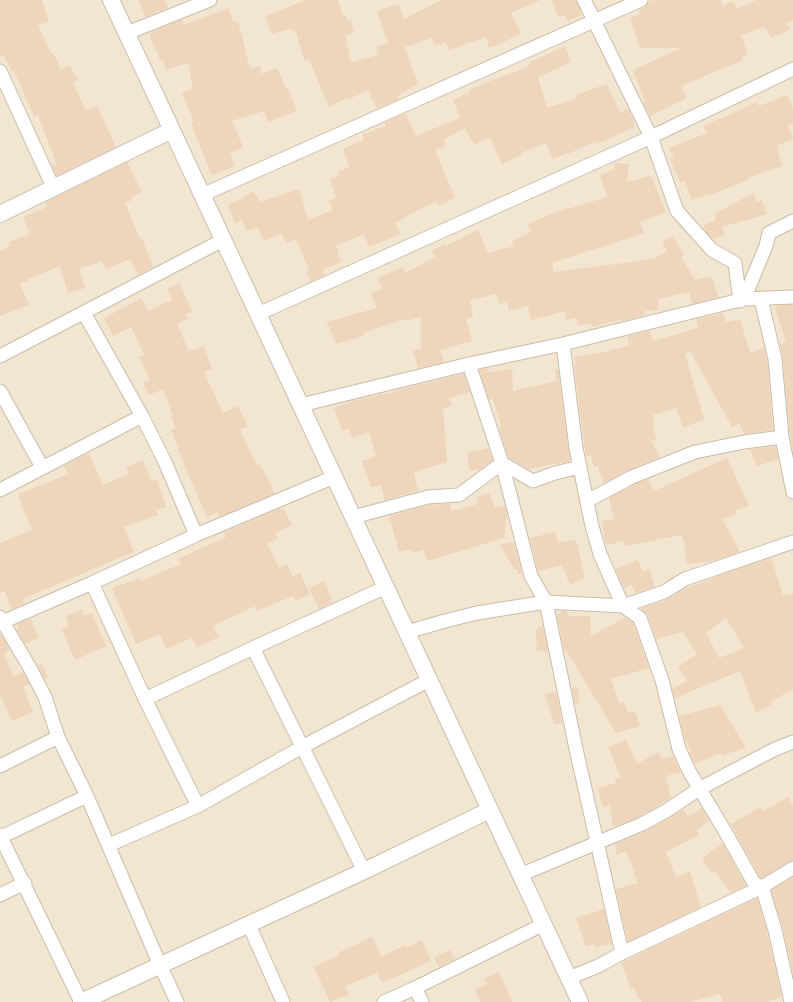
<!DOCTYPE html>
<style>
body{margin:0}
canvas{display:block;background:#fbf4e3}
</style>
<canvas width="793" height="1002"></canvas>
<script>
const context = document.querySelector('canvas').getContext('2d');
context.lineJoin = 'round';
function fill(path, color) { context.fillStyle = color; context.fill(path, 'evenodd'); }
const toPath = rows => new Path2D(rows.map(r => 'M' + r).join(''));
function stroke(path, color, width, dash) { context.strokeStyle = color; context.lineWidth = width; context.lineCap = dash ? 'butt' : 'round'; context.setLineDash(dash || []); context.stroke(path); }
fill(toPath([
 [0,0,793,0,793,1002,0,1002]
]), '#f2e6d1');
fill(toPath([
 [0,0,42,0,49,22,38,25,51,54,53,53,61,70,69,65,78,80,73,83,86,111,97,106,116,147,57,176,52,166,57,164,38,116,34,117,14,71,12,72,4,55,0,56],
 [139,0,165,0,168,8,145,17],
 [306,0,338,0,343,16,346,15,347,21,351,20,354,33,345,35,351,62,379,55,376,47,388,43,377,11,399,4,404,19,442,0,540,0,511,13,521,34,497,45,489,48,486,37,449,50,446,42,435,46,432,38,405,47,418,84,397,96,399,99,377,108,373,100,372,100,369,90,347,100,346,98,329,107,309,59,304,60,296,31,293,32,292,28,271,34,266,16],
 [552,0,576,0,582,15,568,21,565,15,558,17],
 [655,0,721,0,723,6,733,1,737,9,756,0,793,0,793,20,786,23,790,30,771,38,767,29,765,30,764,27,741,35,748,55,742,57,743,60,681,86,687,98,650,116,643,102,645,101,633,70,681,48,640,48,630,18,640,14,639,10,645,7,648,2],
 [229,8,233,22,238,21,250,69,260,66,262,74,277,68,286,89,288,89,297,111,268,122,264,111,232,121,243,147,230,153,235,166,212,175,194,132,191,122,194,121,182,93,193,88,188,63,166,70,163,60,160,61,157,50,155,51,149,33,181,20,183,20,184,25],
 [565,46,571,62,538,77,547,108,577,98,576,95,607,84,620,113,628,109,635,123,633,123,635,127,597,144,596,141,568,154,567,153,553,159,546,143,521,153,522,154,502,164,490,137,474,145,465,128,444,140,446,146,435,150,455,198,438,206,436,201,406,216,406,217,395,223,400,234,369,247,364,234,336,246,338,251,337,251,341,262,323,269,325,275,311,282,306,272,309,270,296,239,286,243,282,233,264,241,258,227,246,231,242,220,235,223,228,204,237,201,254,191,260,202,299,189,308,220,333,210,329,201,336,198,330,179,340,175,338,172,349,167,343,149,364,140,362,134,386,126,384,123,405,113,416,136,460,118,453,100,470,92,469,90,490,81,528,67,527,65,531,64,530,62],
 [787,95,793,109,793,124,788,125,793,139,778,145,779,146,777,147,782,166,748,178,748,180,707,196,707,195,691,200,685,181,680,182,670,159,674,158,669,148,707,133,704,126,720,118,720,119,757,102,759,106],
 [127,162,142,192,131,197,132,200,125,203,140,239,142,238,153,267,138,275,130,259,106,269,102,261,79,269,85,288,68,293,60,266,28,279,29,280,20,284,29,305,0,316,0,251,10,246,9,242,30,234,23,217,47,207,45,202],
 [615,163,629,164,627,182,651,176,666,212,640,222,644,233,552,263,554,272,654,259,667,251,662,242,673,236,684,255,681,257,695,280,712,276,718,297,692,304,689,292,658,299,658,310,644,311,645,315,622,321,622,319,593,327,592,324,578,325,577,318,567,320,565,311,531,320,528,306,509,311,507,302,500,304,496,294,470,300,473,317,466,319,472,341,440,350,444,362,418,368,413,351,421,349,421,317,405,321,404,319,363,333,363,336,336,344,327,322,377,308,371,294,382,289,377,278,403,267,405,273,435,257,432,251,445,244,446,246,478,230,488,253,514,246,512,241,531,232,528,224,554,213,607,197,600,175,614,170],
 [753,193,756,202,762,200,767,214,722,227,725,234,713,239,706,232,704,225,716,220,714,214],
 [180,283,192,312,186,314,188,319,177,324,189,351,204,346,212,369,204,372,223,413,238,406,248,427,240,430,257,465,259,464,269,480,274,494,219,517,217,512,207,517,189,477,171,430,176,428,171,417,173,416,163,389,149,395,143,383,150,380,139,357,144,355,131,327,113,336,104,318,142,298,148,311,172,300,167,289],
 [781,305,793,305,793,451,790,436,783,358,780,344,786,342,775,307],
 [723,313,726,322,740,319,750,353,764,348,767,360,773,430,744,434,739,423,732,427,690,351,685,354,704,419,683,428,676,408,653,415,655,426,653,427,656,440,651,441,660,457,629,470,604,483,598,466,594,467,591,455,586,457,574,365,576,365,574,357,605,352,629,345,627,336,650,331,653,341,698,328,696,319],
 [488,368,489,372,512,369,513,391,557,381,555,369,558,369,570,461,529,469,509,458,503,442,499,426,501,426,493,399,489,400,479,370],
 [464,374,470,392,449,398,453,406,443,408,447,462,414,472,418,491,385,500,381,485,371,487,362,461,376,456,369,432,352,438,349,428,342,431,334,408,352,401,389,393,410,387],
 [776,446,778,459,757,466,750,449],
 [488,448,493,460,481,469,469,470,467,453],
 [89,453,103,485,129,474,126,467,143,460,151,481,157,480,166,507,156,510,158,515,124,527,134,552,22,599,24,604,11,609,5,591,0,593,0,543,32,530,18,496,19,494,68,474,64,466],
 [727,458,749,506,736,510,737,514,722,519,740,552,713,561,687,564,684,540,683,540,682,535,625,546,624,541,606,545,602,521,614,519,609,498,635,484,648,479,654,491],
 [490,493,495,508,505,506,507,516,504,538,427,561,424,550,412,553,411,549,399,552,389,516,429,505,450,504,451,511,478,504,476,497],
 [280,508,280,510,284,509,292,525,275,533,278,539,267,544,279,568,287,564,293,577,300,573,310,594,296,601,293,596,257,611,255,606,213,626,219,637,197,647,192,638,166,649,160,634,136,644,112,588,140,578,141,581,181,564,178,559,226,537,224,532],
 [555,532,558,543,576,540,585,578,570,585,562,565,538,571,530,538],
 [514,542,522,574,518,575,517,569,515,570,500,545],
 [771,558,783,595,793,593,793,689,770,702,771,705,756,713,740,671,675,698,672,689,687,681,678,667,697,654,683,632,656,639,648,615,641,608,667,600,679,592,715,577],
 [726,618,744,648,719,658,706,633],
 [638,560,643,572,649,569,655,587,635,593,632,585,624,588,616,569],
 [324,581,333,602,319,609,309,588],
 [82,609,84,616,92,613,106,646,75,660,62,629,69,626,66,616],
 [563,611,566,611,569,616,590,616,591,636,622,619,626,618,633,623,649,668,611,679,619,704,624,702,628,713,635,711,640,726,616,733,566,650,564,650,557,615],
 [31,619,39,638,25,644,17,630,18,629,17,624],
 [543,625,548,651,537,651,536,630],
 [0,636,2,636,10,650,4,653,13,676,23,672,30,684,23,687,33,712,12,721,0,694],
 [42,664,48,678,45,679,38,666],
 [577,686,580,703,575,704,572,688],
 [556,692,562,723,554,724,545,694],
 [720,705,746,748,723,755,721,753,694,764,689,752,691,751,684,737,679,716],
 [626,740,637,764,658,752,662,759,673,756,680,770,680,773,666,776,671,798,639,817,613,827,610,805,603,808,598,788,616,783,615,779,621,777,608,747],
 [788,797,793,806,793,860,789,861,762,878,760,877,736,834,731,824,761,807,763,812],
 [702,808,709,821,696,830,699,835,666,852,676,878,690,871,701,907,628,942,616,889,638,883,626,851,616,855,615,844,646,831,683,810,688,816],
 [723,843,746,886,731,893,715,871,711,873,702,858],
 [793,877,793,974,783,928,771,891],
 [757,898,767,932,782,997,767,1002,723,1002,720,994,690,1002,642,1002,641,998,638,999,634,987,631,989,621,963],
 [604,909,612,944,595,947,595,944,586,946,576,918],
 [372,937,381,957,405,945,406,948,422,940,431,961,382,983,377,973,345,986,349,994,330,1002,314,967,339,955,338,953],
 [450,950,454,959,439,967,434,957],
 [499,972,512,1002,480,1002,475,990,487,984,484,979]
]), '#eed5bc');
const minor = toPath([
 [584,0,651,137,677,211,712,250,735,263,740,301],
 [127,33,210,0],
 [0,71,53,187],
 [202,195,641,0],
 [744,299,766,246,769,233,793,221],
 [761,299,775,359,782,437,793,492],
 [84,313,142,416,165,462,196,535],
 [258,314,651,137,793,69],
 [563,344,576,448,592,526,600,554,623,606,640,618,662,680,679,749,689,771,726,833,754,883,762,887,775,930,791,1002],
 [0,356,223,240],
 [469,364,502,463,531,576,546,602,576,749,622,953],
 [0,391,42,467],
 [301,405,469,364,563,344,744,299,793,297],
 [0,490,142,416],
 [587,501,632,477,695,452,744,442,782,437],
 [353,517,428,497,459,495,502,463,533,481,555,473,580,467],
 [92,583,145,699,198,806],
 [0,617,30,668,45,697,58,737],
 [0,623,92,583,196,535,334,477],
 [407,632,445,621,477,613,546,602,623,606,664,592,685,579,793,542],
 [253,648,364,871],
 [145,699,253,648,386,587],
 [0,766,58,737,87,796,160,965,177,1002],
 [0,835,81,1002],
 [1,837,87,796],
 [109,845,198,806,302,747,429,680],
 [520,875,642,824,666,811,699,789,775,749,793,742],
 [0,895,25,883],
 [249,925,283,1002],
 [569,978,598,966,622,953,762,887,793,868],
 [415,988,544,924],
 [384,1002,415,988,422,1002]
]);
const tertiary = toPath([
 [111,0,580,1002],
 [0,214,172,130],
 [81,1002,364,871,490,810]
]);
stroke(minor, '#cbbcaa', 15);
stroke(tertiary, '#cbbcaa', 18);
stroke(minor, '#fff', 13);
stroke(tertiary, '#fff', 16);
</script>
